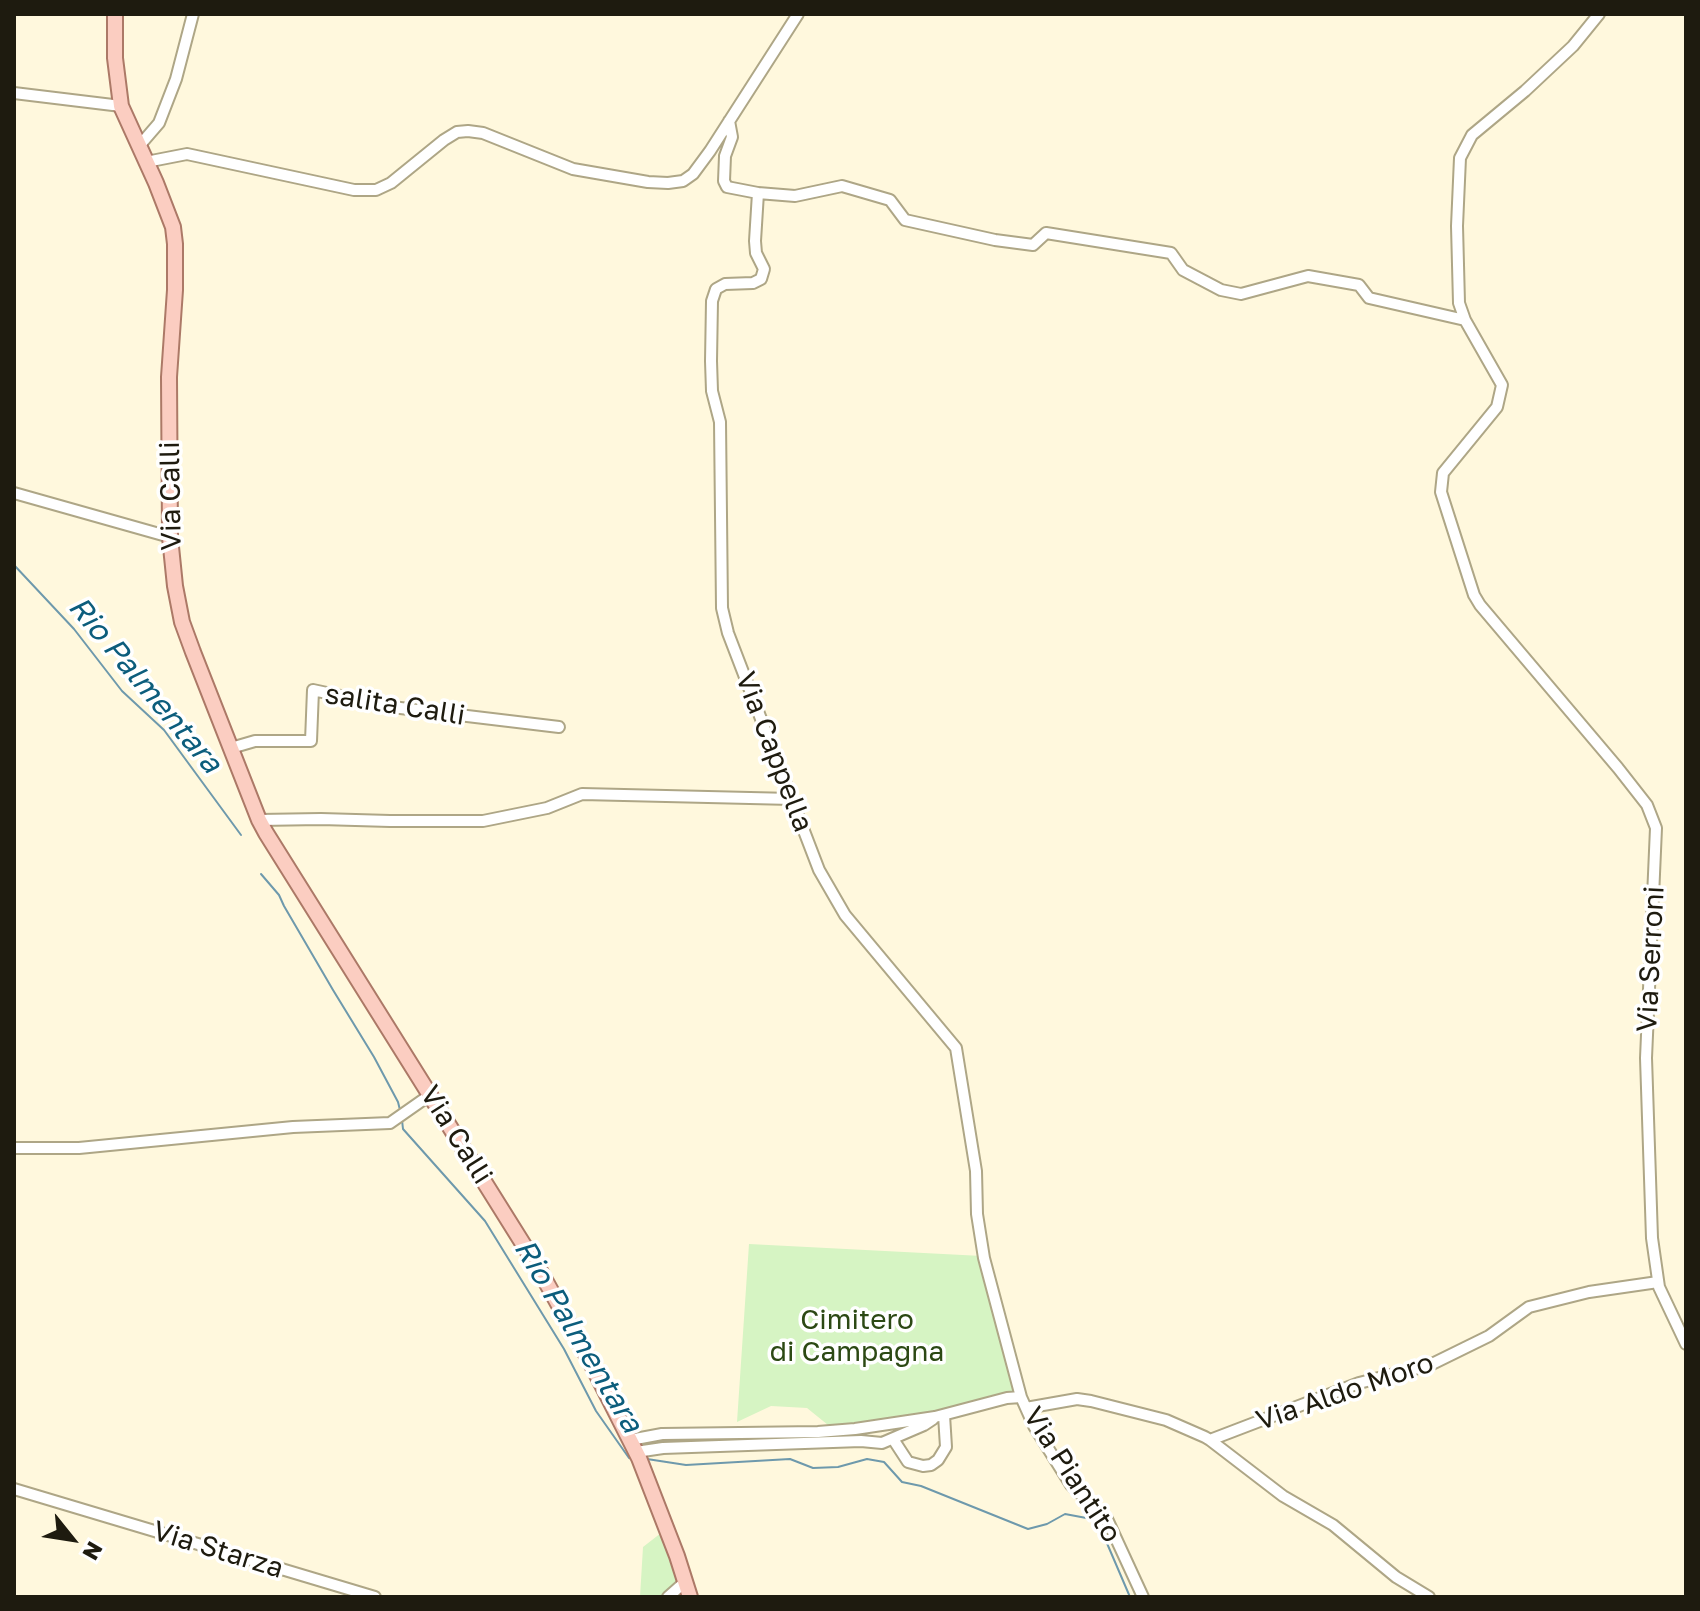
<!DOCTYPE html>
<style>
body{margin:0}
#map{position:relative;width:1700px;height:1611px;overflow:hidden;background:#fff8dd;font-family:"Golos Text",sans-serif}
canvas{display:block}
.frame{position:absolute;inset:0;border:16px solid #1e1b0f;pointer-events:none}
.north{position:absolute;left:32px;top:1499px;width:80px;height:80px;-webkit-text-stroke:6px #fff;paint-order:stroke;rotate:120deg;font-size:22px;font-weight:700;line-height:32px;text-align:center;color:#1e1b0f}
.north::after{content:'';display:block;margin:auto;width:28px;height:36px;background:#1e1b0f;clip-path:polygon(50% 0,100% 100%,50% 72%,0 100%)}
</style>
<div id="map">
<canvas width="1700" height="1611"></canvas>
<div class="frame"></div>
<div class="north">N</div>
</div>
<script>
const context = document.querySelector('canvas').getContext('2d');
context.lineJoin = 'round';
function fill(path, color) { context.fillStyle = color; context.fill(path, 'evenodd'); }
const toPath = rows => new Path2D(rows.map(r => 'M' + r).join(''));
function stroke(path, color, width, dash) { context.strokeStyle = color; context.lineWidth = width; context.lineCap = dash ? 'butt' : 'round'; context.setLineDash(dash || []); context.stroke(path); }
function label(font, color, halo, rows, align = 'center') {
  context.font = font + ' "Golos Text",sans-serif'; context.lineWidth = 7; context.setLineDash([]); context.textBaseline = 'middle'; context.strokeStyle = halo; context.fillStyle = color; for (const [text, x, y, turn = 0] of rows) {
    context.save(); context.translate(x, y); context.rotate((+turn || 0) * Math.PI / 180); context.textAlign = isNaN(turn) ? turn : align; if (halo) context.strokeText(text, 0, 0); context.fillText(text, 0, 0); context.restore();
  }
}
fill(toPath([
 [749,1244,982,1256,1018,1392,939,1411,840,1427,828,1425,807,1408,771,1406,737,1422],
 [812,1434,814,1436,814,1439,648,1446,647,1444,648,1441],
 [661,1533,678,1581,661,1597,640,1597,643,1547]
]), '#d6f4c3');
stroke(toPath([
 [14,565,74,629,122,691,164,730,241,835],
 [261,874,279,895,284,906,333,990,374,1057,398,1102,400,1110],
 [402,1120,403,1129,485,1221,564,1349,596,1411,629,1458,633,1459],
 [647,1459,686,1465,790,1459,813,1468,838,1467,867,1459,884,1462,902,1482,921,1486,1028,1529,1047,1524,1065,1514,1097,1520,1130,1597]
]), '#6e99ac', 2);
const minor = toPath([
 [1599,14,1573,46,1525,91,1472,135,1460,158,1457,226,1459,303,1465,320,1502,385,1497,407,1443,473,1441,492,1474,595,1480,605,1618,768,1647,805,1656,828,1646,1058,1652,1238,1659,1287,1686,1344],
 [14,93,121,106],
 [729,121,732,137,725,156,724,181,727,187,758,193,755,241,756,253,764,269,761,279,753,283,725,284,716,289,712,301,711,361,712,391,720,422,722,608,728,633,819,870,845,915,956,1048,976,1171,977,1214,984,1258,1021,1397,1034,1426,1071,1485,1107,1519,1143,1597],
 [140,145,159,123,176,79,193,14],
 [146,162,187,154,354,190,376,190,391,183,444,140,457,132,468,131,483,133,573,169,648,182,668,183,683,181,693,174,710,151,798,14],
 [758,193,795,196,842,186,890,200,905,220,995,240,1033,245,1046,233,1171,253,1183,270,1221,290,1241,294,1308,276,1359,285,1369,298,1465,320],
 [14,493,170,537],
 [231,748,255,741,311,741,313,690,392,707,559,727],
 [259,820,321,819,390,821,483,821,547,808,582,794,792,799],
 [14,1148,79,1148,293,1127,390,1123,430,1095],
 [1026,1408,1077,1399,1091,1401,1166,1420,1205,1437,1210,1440,1359,1383,1430,1365,1489,1336,1529,1307,1589,1292,1658,1282],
 [893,1439,908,1462,923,1466,931,1465,938,1460,946,1447,944,1415],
 [630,1440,662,1434,818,1432,855,1429,935,1417,1007,1398,1021,1397],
 [1210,1440,1283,1496,1333,1525,1396,1577,1429,1597],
 [636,1452,663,1448,861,1441,882,1443,924,1425,933,1419],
 [14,1489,375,1597],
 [668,1597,685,1582]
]);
const major = toPath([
 [115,14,115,58,121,106,156,183,173,227,175,244,175,290,169,377,170,537,175,586,182,622,193,652,259,820,266,833,540,1271,592,1365,639,1458,677,1556,690,1597]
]);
stroke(minor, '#aea686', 14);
stroke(major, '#ac7967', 18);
stroke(minor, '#fff', 10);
stroke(major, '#fbcdc1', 14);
label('28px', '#1e1b0f', '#fff', [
 ["Via Calli",171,496,-91],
 ["salita Calli",395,705,9],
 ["Via Cappella",774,752,69],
 ["Via Serroni",1651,959,-87],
 ["Via Calli",456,1135,58],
 ["Via Aldo Moro",1345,1392,-19],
 ["Via Piantito",1072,1475,57],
 ["Via Starza",218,1550,17]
]);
label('28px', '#2c4914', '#fff', [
 ["Cimitero",857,1320],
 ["di Campagna",857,1352]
]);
label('italic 30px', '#0c5d7c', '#fff', [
 ["Rio Palmentara",145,685,50],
 ["Rio Palmentara",578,1336,59]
]);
</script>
